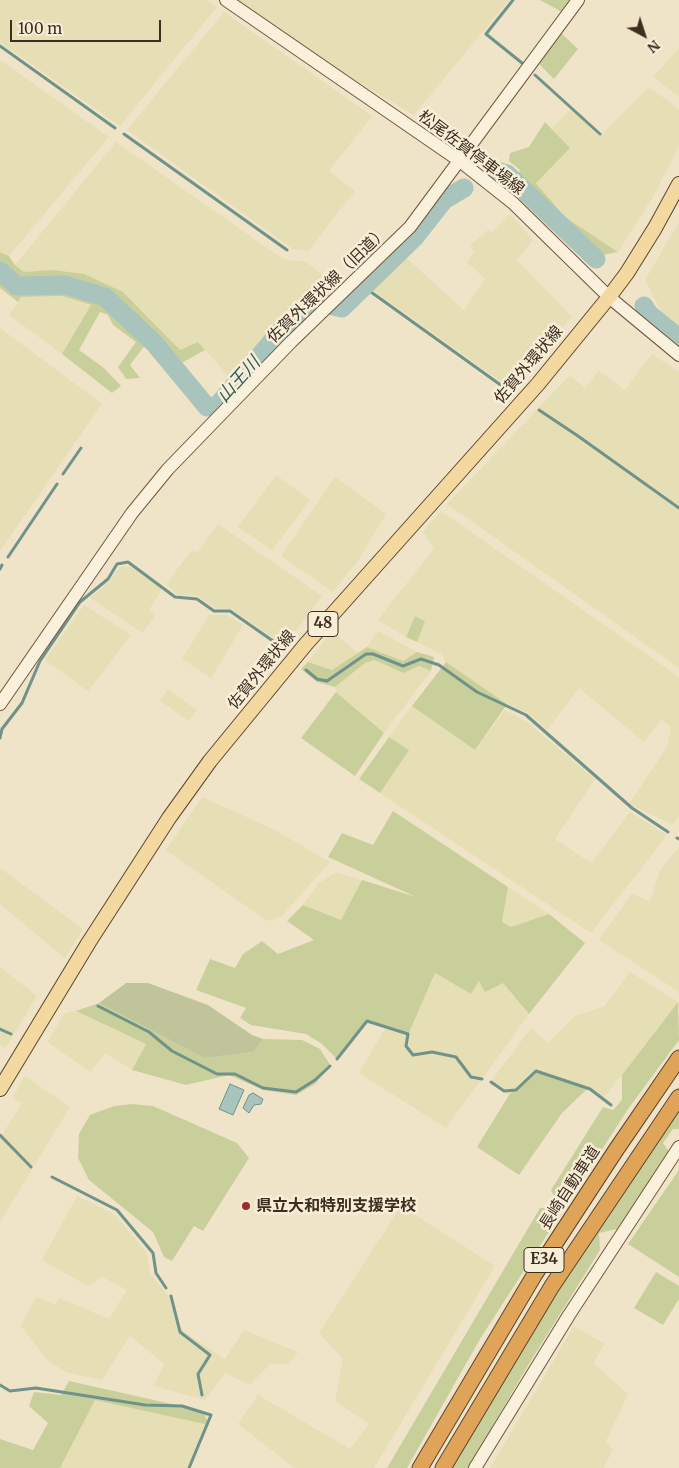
<!DOCTYPE html>
<meta charset="utf-8">
<style>
body{margin:0}
#map{position:relative;width:679px;height:1468px;overflow:hidden;background:#f0e4c8;font-family:Merriweather,serif}
canvas{display:block}
.north{position:absolute;left:619px;top:10px;width:50px;height:50px;-webkit-text-stroke:4px #f7eed8;paint-order:stroke;rotate:140deg;font-size:14px;font-weight:700;line-height:20px;text-align:center;color:#3d2e20}
.north::after{content:'';display:block;margin:auto;width:18px;height:22px;background:#3d2e20;clip-path:polygon(50% 0,100% 100%,50% 72%,0 100%)}
.scale{position:absolute;left:10px;top:20px;width:151px;height:22px;box-sizing:border-box;border:2px solid #3d2e20;border-top:0;padding-left:6px;font-size:15px;line-height:18px;white-space:nowrap;color:#3d2e20;-webkit-text-stroke:4px #f7eed8;paint-order:stroke}
</style>
<div id="map">
<canvas width="679" height="1468"></canvas>
<div class="north">N</div>
<div class="scale">100 m</div>
</div>
<script>
const context = document.querySelector('canvas').getContext('2d');
context.lineJoin = 'round';
function fill(path, color) { context.fillStyle = color; context.fill(path, 'evenodd'); }
const toPath = rows => new Path2D(rows.map(r => 'M' + r).join(''));
function stroke(path, color, width, dash) { context.strokeStyle = color; context.lineWidth = width; context.lineCap = dash ? 'butt' : 'round'; context.setLineDash(dash || []); context.stroke(path); }
function label(font, color, halo, rows, align = 'center') {
  context.font = font + ' Merriweather,"Noto Sans JP",serif'; context.lineWidth = 5; context.setLineDash([]); context.textBaseline = 'middle'; context.strokeStyle = halo; context.fillStyle = color; for (const [text, x, y, turn = 0] of rows) {
    context.save(); context.translate(x, y); context.rotate((+turn || 0) * Math.PI / 180); context.textAlign = isNaN(turn) ? turn : align; if (halo) context.strokeText(text, 0, 0); context.fillText(text, 0, 0); context.restore();
  }
}
fill(toPath([
 [0,0,207,0,217,7,120,126,0,42],
 [239,0,509,0,414,115,343,73],
 [224,12,372,116,329,171,355,191,308,251,293,249,127,130],
 [679,48,679,97,653,77],
 [0,60,109,137,9,256,0,252],
 [649,87,679,109,679,146,653,197,618,252,565,217,536,182,569,148,552,128,571,109,600,136],
 [116,142,280,257,292,261,304,261,332,281,324,293,284,317,231,379,198,342,180,350,123,292,52,270,24,272,15,265],
 [510,214,533,240,517,260,572,317,510,388,370,288,404,256,464,310,485,279,467,262,474,252,470,245,488,230,492,232],
 [679,222,679,325,662,312,645,280],
 [62,296,91,306,62,354,9,315,21,297],
 [0,328,102,404,0,551],
 [652,354,679,372,679,668,447,504,570,375,585,388,599,371,625,390],
 [276,475,310,500,272,550,238,527],
 [335,477,386,514,359,559,333,592,281,556],
 [441,511,679,677,679,816,673,825,629,804,667,747,671,727,661,719,644,742,579,688,547,730,531,715,507,704,446,662,441,654,417,642,424,620,415,616,406,637,378,620,434,548,423,532],
 [218,524,322,596,284,646,232,609,214,608,198,596,178,595,166,584,191,551,198,552],
 [129,566,162,589,149,610,155,616,143,633,90,598,110,581,119,567],
 [84,605,131,635,88,691,45,660],
 [209,615,227,615,243,625,211,678,182,659],
 [332,631,358,653,332,670,308,662],
 [378,631,417,652,403,661,367,647],
 [376,660,402,673,419,666,431,671,384,733,336,692,335,687,365,663],
 [168,689,197,710,189,721,160,701],
 [412,706,475,750,505,710,527,722,595,779,555,839,591,863,630,812,667,835,591,933,380,793,408,750,389,737],
 [202,797,273,829,330,862,282,916,267,921,166,850],
 [679,847,679,992,599,940,632,893,650,902,660,870],
 [0,868,83,929,65,958,0,904],
 [336,872,362,880,341,920,303,905,319,883],
 [508,887,549,914,511,927,502,922],
 [0,967,37,996,5,1049,0,1045],
 [630,972,678,1002,603,1099,587,1089,537,1072,509,1095,489,1084,531,1028,548,1043,575,1016,605,1006],
 [435,973,471,994,479,981,503,983,529,1014,446,1128,359,1073,386,1027,408,1035],
 [76,1011,146,1044,132,1070,105,1053,91,1072,47,1042,65,1013],
 [25,1076,70,1107,0,1222,0,1138,22,1103,12,1098],
 [77,1196,115,1215,147,1253,150,1273,170,1298,183,1331,225,1359,244,1330,298,1352,289,1364,270,1364,250,1385,225,1373,205,1400,154,1386,164,1364,130,1336,102,1380,65,1372,46,1359,21,1326,36,1297,55,1305,59,1298,109,1319,127,1290,102,1277,88,1286,42,1260],
 [401,1206,495,1266,374,1468,295,1468,238,1424,258,1395,350,1449,369,1424,335,1401,343,1359,319,1333],
 [574,1326,605,1344,593,1363,628,1394,606,1441,613,1450,603,1468,490,1468],
 [95,1400,209,1425,188,1468,60,1468]
]), '#e6deb5');
fill(toPath([
 [540,0,571,0,562,12],
 [560,32,578,49,554,79,539,64],
 [545,122,570,148,536,183,565,217,618,252,602,255,567,228,517,177,520,170,509,161,510,153,529,147],
 [0,252,9,256,15,265,24,272,52,270,84,274,123,292,180,350,198,342,205,350,178,365,130,310,110,296,73,281,21,283,0,267],
 [0,277,14,288,62,288,103,301,146,344,130,365,140,378,126,379,118,367,136,342,113,325,108,315,100,312,79,350,104,368,121,386,112,393,62,354,91,305,62,296,21,297,18,302,0,288],
 [415,616,425,621,417,642,406,637],
 [367,647,403,661,417,652,434,657,431,671,419,666,403,673,375,660,365,663,335,687,317,682,301,669,308,662,332,670],
 [446,662,507,704,475,750,412,706],
 [336,692,384,733,355,776,301,738],
 [389,737,409,750,380,793,359,779],
 [393,811,508,887,502,922,511,927,549,914,585,943,529,1014,503,983,485,992,479,981,471,994,435,973,408,1035,367,1020,336,1058,322,1044,306,1034,251,1025,240,1018,246,1008,196,990,210,959,235,968,243,954,262,941,278,954,314,940,287,921,303,905,341,920,362,880,416,897,328,857,342,833,373,845],
 [678,1002,679,1040,628,1109,480,1339,407,1468,387,1468,540,1208,559,1207,551,1190,603,1107,613,1110,622,1100,622,1075],
 [99,1003,204,1058,254,1052,263,1039,302,1040,320,1049,331,1066,315,1084,296,1095,263,1090,229,1075,186,1085,132,1070,146,1044,76,1011],
 [537,1072,587,1089,562,1113,519,1175,477,1147,509,1095],
 [132,1104,153,1106,237,1143,249,1158,203,1231,194,1226,172,1261,164,1257,153,1232,89,1180,78,1158,79,1134,90,1115,114,1106],
 [679,1107,679,1129,673,1129,663,1143,670,1153,617,1229,599,1233,600,1250,527,1367,468,1468,450,1468,574,1262],
 [679,1170,679,1277,628,1244],
 [656,1272,679,1286,679,1299,663,1325,634,1308],
 [69,1381,203,1411,209,1425,95,1400,60,1468,0,1468,0,1439,33,1450,48,1423,29,1406,34,1392,61,1395]
]), '#c9cf9b');
fill(toPath([
 [126,983,148,983,208,1005,252,1035,263,1039,254,1052,204,1058,99,1003]
]), '#bfc49a');
const water = toPath([
 [230,1084,244,1090,233,1115,219,1109,230,1084],
 [253,1093,263,1099,261,1104,254,1105,249,1113,243,1108,249,1095,253,1093]
]);
fill(water, '#a9c4bc');
stroke(water, '#6f938a', 1);
stroke(toPath([
 [513,0,486,34,522,63],
 [0,46,115,128],
 [535,75,600,134],
 [124,134,287,250],
 [364,287,509,391],
 [539,410,578,436,679,508],
 [63,474,81,448],
 [8,557,57,484],
 [0,569,2,565],
 [306,670,317,679,327,681,366,654,373,654,403,666,421,659,439,665,477,692,526,715,632,808,668,832],
 [0,738,2,729,22,703,40,661,80,602,108,579,117,564,128,562,175,597,197,599,214,611,230,611,283,648],
 [677,838,679,839],
 [98,1006,149,1032,172,1051,217,1074,235,1074,263,1088,296,1092,315,1080,330,1066],
 [0,1029,11,1034],
 [337,1059,367,1021,408,1034,406,1046,413,1055,432,1052,456,1057,471,1077,482,1079],
 [491,1082,504,1091,516,1090,536,1071,590,1089,611,1105],
 [0,1135,31,1167],
 [52,1177,117,1210,153,1253,156,1273,166,1288],
 [171,1296,180,1332,210,1355,198,1374,202,1395],
 [0,1385,10,1391,36,1388,145,1405,182,1406,211,1415,189,1468]
]), '#6f938a', 3);
stroke(toPath([
 [496,171,507,174,596,259],
 [0,271,17,286,65,285,105,297,154,343,207,407,217,406,286,325,321,303,342,308,414,238,444,200,464,188],
 [644,306,649,314,679,338]
]), '#a9c4bc', 19);
const secondary = toPath([
 [226,0,460,161,513,203,609,297,679,355],
 [0,704,132,513,168,469,291,342,410,227,578,0],
 [475,1468,569,1315,679,1147]
]);
const primary = toPath([
 [0,1089,89,942,169,818,210,761,306,644,538,384,609,297,627,273,655,228,679,184]
]);
const highway = toPath([
 [420,1468,535,1274,616,1150,679,1058],
 [443,1468,552,1286,679,1097]
]);
stroke(secondary, '#6f573f', 14);
stroke(primary, '#5b4430', 16);
stroke(highway, '#5b4430', 17);
stroke(secondary, '#faf1dc', 12);
stroke(primary, '#f3d9a0', 14);
stroke(highway, '#e0a458', 15);
for (const [x, y, r, color] of [
 [246,1206,5,"#9e2a2b"]
]) { const dot = new Path2D(); dot.arc(x, y, r, 0, 2 * Math.PI); context.fillStyle = color; context.fill(dot); stroke(dot, '#f7eed8', 2); }
for (const [x, y, w] of [
 [323,624,30],
 [544,1260,40]
]) { const box = new Path2D(); box.roundRect(x - w / 2, y - 12.5, w, 25, 4); context.fillStyle = '#f7eed8'; context.fill(box); stroke(box, '#3d2e20', 1); }
label('bold 15px', '#3d2e20', null, [
 ["48",323,624],
 ["E34",544,1260]
]);
label('16px', '#3d2e20', '#f7eed8', [
 ["松尾佐賀停車場線",471,153,37],
 ["佐賀外環状線（旧道）",328,285,-44],
 ["佐賀外環状線",529,365,-50],
 ["佐賀外環状線",262,670,-51],
 ["長崎自動車道",570,1188,-57]
]);
label('bold 16px', '#3d2e20', '#f7eed8', [
 ["県立大和特別支援学校",256,1206]
], 'left');
label('italic 18px', '#2f5d5a', '#f7eed8', [
 ["山王川",239,380,-48]
]);
</script>
